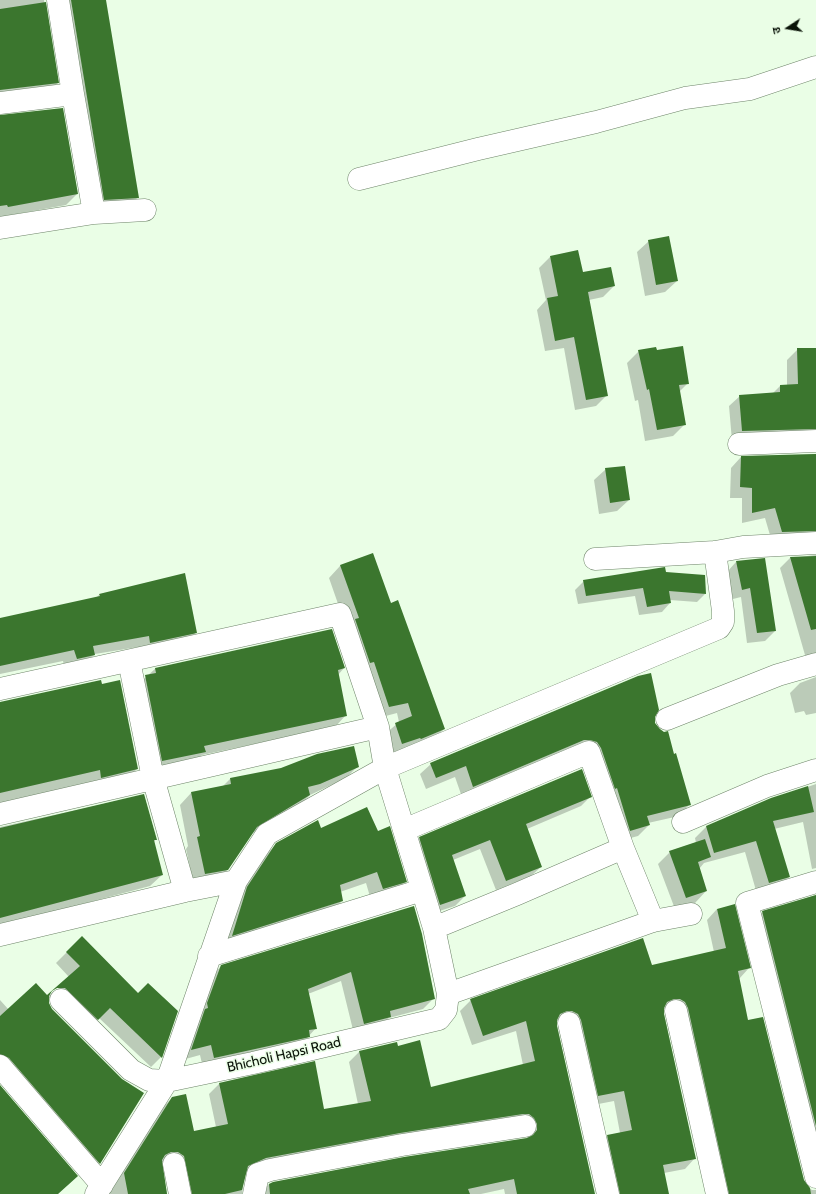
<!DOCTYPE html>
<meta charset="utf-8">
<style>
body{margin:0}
#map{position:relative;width:816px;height:1194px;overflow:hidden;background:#eafee6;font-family:Cabin,"Noto Sans Devanagari",sans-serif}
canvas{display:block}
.north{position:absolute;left:768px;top:8px;width:40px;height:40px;-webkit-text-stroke:3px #eafee6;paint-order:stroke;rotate:258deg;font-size:11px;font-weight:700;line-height:16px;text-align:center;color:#0b1409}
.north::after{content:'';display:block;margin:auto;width:14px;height:18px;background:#0b1409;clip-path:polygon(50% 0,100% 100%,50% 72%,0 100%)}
</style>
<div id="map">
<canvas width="816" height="1194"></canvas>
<div class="north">उ</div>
</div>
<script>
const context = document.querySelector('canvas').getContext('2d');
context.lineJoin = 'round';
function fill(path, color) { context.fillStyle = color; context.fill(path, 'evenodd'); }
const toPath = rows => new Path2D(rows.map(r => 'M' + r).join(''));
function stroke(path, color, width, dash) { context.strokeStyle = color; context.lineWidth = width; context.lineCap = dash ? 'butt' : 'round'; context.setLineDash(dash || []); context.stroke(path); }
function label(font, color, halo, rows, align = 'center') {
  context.font = font + ' Cabin,sans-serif'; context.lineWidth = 3; context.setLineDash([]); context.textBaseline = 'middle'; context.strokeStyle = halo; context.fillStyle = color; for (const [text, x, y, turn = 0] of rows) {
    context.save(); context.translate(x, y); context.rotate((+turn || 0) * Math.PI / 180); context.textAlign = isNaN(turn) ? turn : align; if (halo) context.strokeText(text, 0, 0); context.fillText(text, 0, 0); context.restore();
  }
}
fill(toPath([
 [0,0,44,0,58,83,46,94,0,100],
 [66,0,104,0,138,197,127,209,93,211],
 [0,116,77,194,66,205,0,217],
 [649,241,677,281,665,292,645,296,637,252],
 [550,257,582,274,614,286,603,297,589,300,607,395,596,406,575,410,564,348,545,351,537,310,546,300,539,268],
 [798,349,816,349,816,445,732,441,729,406,740,396,773,393,780,386,787,386,787,360],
 [639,351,656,351,688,383,679,392,685,424,673,436,645,441,638,400,635,401,627,363],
 [816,454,816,547,772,542,765,518,742,523,742,498,730,498,731,468,741,457],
 [606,469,629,500,617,511,599,514,594,480],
 [372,555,390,604,444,729,432,741,390,755,384,735,399,722,397,713,378,718,329,578,340,566],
 [816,555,816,668,807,662,780,568,790,558],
 [736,562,775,631,765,641,747,643,741,597,733,599,727,572],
 [665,573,705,594,697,602,670,600,670,603,662,612,639,615,635,596,578,604,575,590,584,581],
 [99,595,196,632,185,644,139,654,138,647,95,654,83,666,65,670,63,661,0,674,0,619,96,598],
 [156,668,344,668,338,675,346,715,335,727,202,755,193,764,151,772,134,688],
 [816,677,816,713,806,715,804,711,795,713,790,693,800,683],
 [0,703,137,769,126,780,0,809],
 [654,717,654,724,673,755,689,805,679,816,648,823,649,825,638,836,619,841,590,758,462,797,455,777,426,789,420,774,431,764],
 [358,766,346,778,310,795,298,807,251,834,228,869,216,881,194,885,186,849,188,846,180,805,191,793,222,787,230,779,281,769],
 [816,784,816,868,812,869,803,822,774,829,789,877,777,888,757,894,745,852,704,863,699,869,706,891,695,903,675,909,658,864,670,852,696,843,695,838,706,827,772,799],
 [144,795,156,839,154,842,162,875,150,886,0,926,0,827],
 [590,797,581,806,527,829,541,867,531,876,496,890,480,849,453,860,465,896,455,906,430,914,410,848,420,838],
 [321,829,378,832,406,881,394,893,371,900,366,883,340,892,342,901,331,912,221,946,236,899,265,856,276,844],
 [816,895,816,1177,752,923,763,912],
 [413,907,434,998,423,1009,389,1018,380,1027,354,1034,341,981,308,994,316,1028,299,1047,203,1068,200,1055,182,1060,211,977,221,966],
 [717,909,749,968,739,979,747,1021,803,1180,806,1186,812,1190,816,1190,816,1194,717,1194,669,1009,663,1009,695,1158,685,1169,664,1173,668,1194,608,1194,597,1146,608,1136,620,1133,614,1101,588,1106,562,1021,556,1021,594,1194,505,1194,504,1189,481,1194,260,1194,269,1184,527,1139,527,1136,255,1168,245,1173,242,1194,180,1194,167,1162,161,1162,167,1194,108,1194,161,1109,172,1098,193,1132,216,1127,209,1094,219,1084,323,1110,358,1104,349,1062,359,1052,397,1047,431,1089,523,1065,516,1031,472,1045,460,1011,471,1000,652,967,714,952,707,920],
 [82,937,138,994,177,1011,161,1057,151,1067,99,1018,87,1030,54,998,48,998,48,1003,99,1163,89,1173,0,1069,0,1000,9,1010,47,997,62,986,69,977,56,963]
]), '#0003');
fill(toPath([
 [71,0,106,0,139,198,104,200],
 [46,2,59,83,0,90,0,9],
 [63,108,78,194,8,207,7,205,0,206,0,115],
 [669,236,678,281,656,285,648,240],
 [578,250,583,272,611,267,615,286,588,292,608,396,586,400,574,337,555,341,547,298,558,296,550,256],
 [683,346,689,384,679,385,686,425,657,430,649,389,647,390,638,350,656,347,657,350],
 [797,348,816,348,816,429,742,431,739,395,780,392,780,385,798,384],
 [816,454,816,531,782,532,775,508,752,513,752,488,740,487,741,456],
 [625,466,630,500,610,503,605,468],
 [373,553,391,603,398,600,445,729,421,739,420,738,402,744,395,723,412,716,408,703,389,707,374,662,370,663,355,619,359,618,340,565],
 [816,556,816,629,811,630,790,557],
 [765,558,776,631,757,633,750,588,742,590,736,561],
 [665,567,666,572,705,575,706,594,669,591,671,603,647,607,643,588,586,596,583,580],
 [185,573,197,633,150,643,149,636,93,646,95,655,77,659,74,650,0,666,0,618,100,596,99,594],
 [332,629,345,668,338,670,347,716,204,746,206,752,162,761,145,675,156,673,155,668],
 [651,673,659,710,655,717,655,723,660,729,664,732,668,731,674,754,676,753,691,805,647,816,650,825,630,831,617,788,615,789,601,748,597,742,590,740,584,740,473,787,466,766,436,778,430,763,638,676],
 [101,680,102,684,120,680,138,769,101,778,100,770,0,793,0,702],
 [354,746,359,767,320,784,308,787,310,795,257,827,228,870,205,874,197,837,200,836,191,792,231,784,230,778,281,768,317,754],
 [582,769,592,797,526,824,542,867,506,881,490,840,452,855,466,896,440,905,419,837],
 [808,786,814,812,773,821,790,877,769,883,756,841,714,853,706,826,771,798],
 [144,794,157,840,154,840,163,875,0,918,0,828],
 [367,807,378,831,390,826,407,882,383,889,377,872,340,885,343,901,232,936,247,887,276,843,318,820,321,828],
 [705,839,711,857,698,862,707,891,686,898,669,851],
 [816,895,816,1126,762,911],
 [735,904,751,968,738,971,748,1020,763,1017,804,1180,810,1188,811,1194,729,1194,688,1008,685,1002,680,999,674,999,667,1002,664,1008,664,1014,696,1159,663,1165,669,1194,620,1194,607,1135,632,1130,624,1091,598,1096,581,1020,578,1014,572,1011,567,1011,560,1014,557,1020,557,1026,595,1194,517,1194,514,1179,468,1189,470,1194,270,1194,269,1184,273,1182,404,1157,527,1138,533,1135,537,1130,537,1124,534,1118,529,1114,523,1114,400,1133,266,1158,248,1166,242,1190,225,1194,192,1194,184,1156,178,1152,171,1152,165,1155,162,1160,167,1194,128,1194,124,1173,172,1097,186,1094,194,1131,228,1124,219,1083,315,1061,324,1109,371,1101,359,1051,397,1042,398,1046,420,1040,431,1087,535,1061,526,1021,483,1036,470,999,643,938,652,965,726,948,717,909],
 [414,906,422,934,435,999,390,1011,391,1017,364,1024,351,972,308,989,317,1029,309,1030,310,1037,214,1058,211,1045,191,1050,205,1009,208,1008,207,1003,221,965],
 [82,936,138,993,148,983,178,1011,162,1058,110,1008,98,1020,65,988,57,988,52,991,49,996,49,1003,52,1009,122,1079,144,1093,100,1164,9,1058,0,1054,0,1016,36,983,47,995,80,966,66,952],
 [0,1085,78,1176,58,1194,0,1194]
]), '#3b762e');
const street = toPath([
 [73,94,94,213],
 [0,103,73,94,58,0],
 [359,179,478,149,596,122,685,98,750,89,816,67],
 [0,228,94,213,145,210],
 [739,444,816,441],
 [595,559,715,552,743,547,816,543],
 [129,661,153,778,185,891],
 [0,689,340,614,378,727,385,768,434,928,448,994,446,1010,439,1019,253,1063,167,1081,96,1194],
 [667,719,778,675,816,664],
 [0,814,378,727],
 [683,822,767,786,816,770],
 [404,830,589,752,623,848],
 [816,882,747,903,816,1177],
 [434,928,517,894,623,848,653,921],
 [0,935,185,891,236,881],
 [209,956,422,890],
 [448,994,653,921,691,914],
 [61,1000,131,1070,149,1080,167,1081,236,881,267,834,385,768,719,628,723,622,723,611,715,552],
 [676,1011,717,1194],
 [569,1023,608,1194],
 [0,1066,102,1185],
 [174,1164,180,1194],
 [254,1194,258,1174,270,1170,402,1145,525,1126]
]);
stroke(street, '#6e8469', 23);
stroke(street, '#fff', 22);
label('14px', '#0b1409', '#eafee6', [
 ["Bhicholi Hapsi Road",284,1055,-13]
]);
</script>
